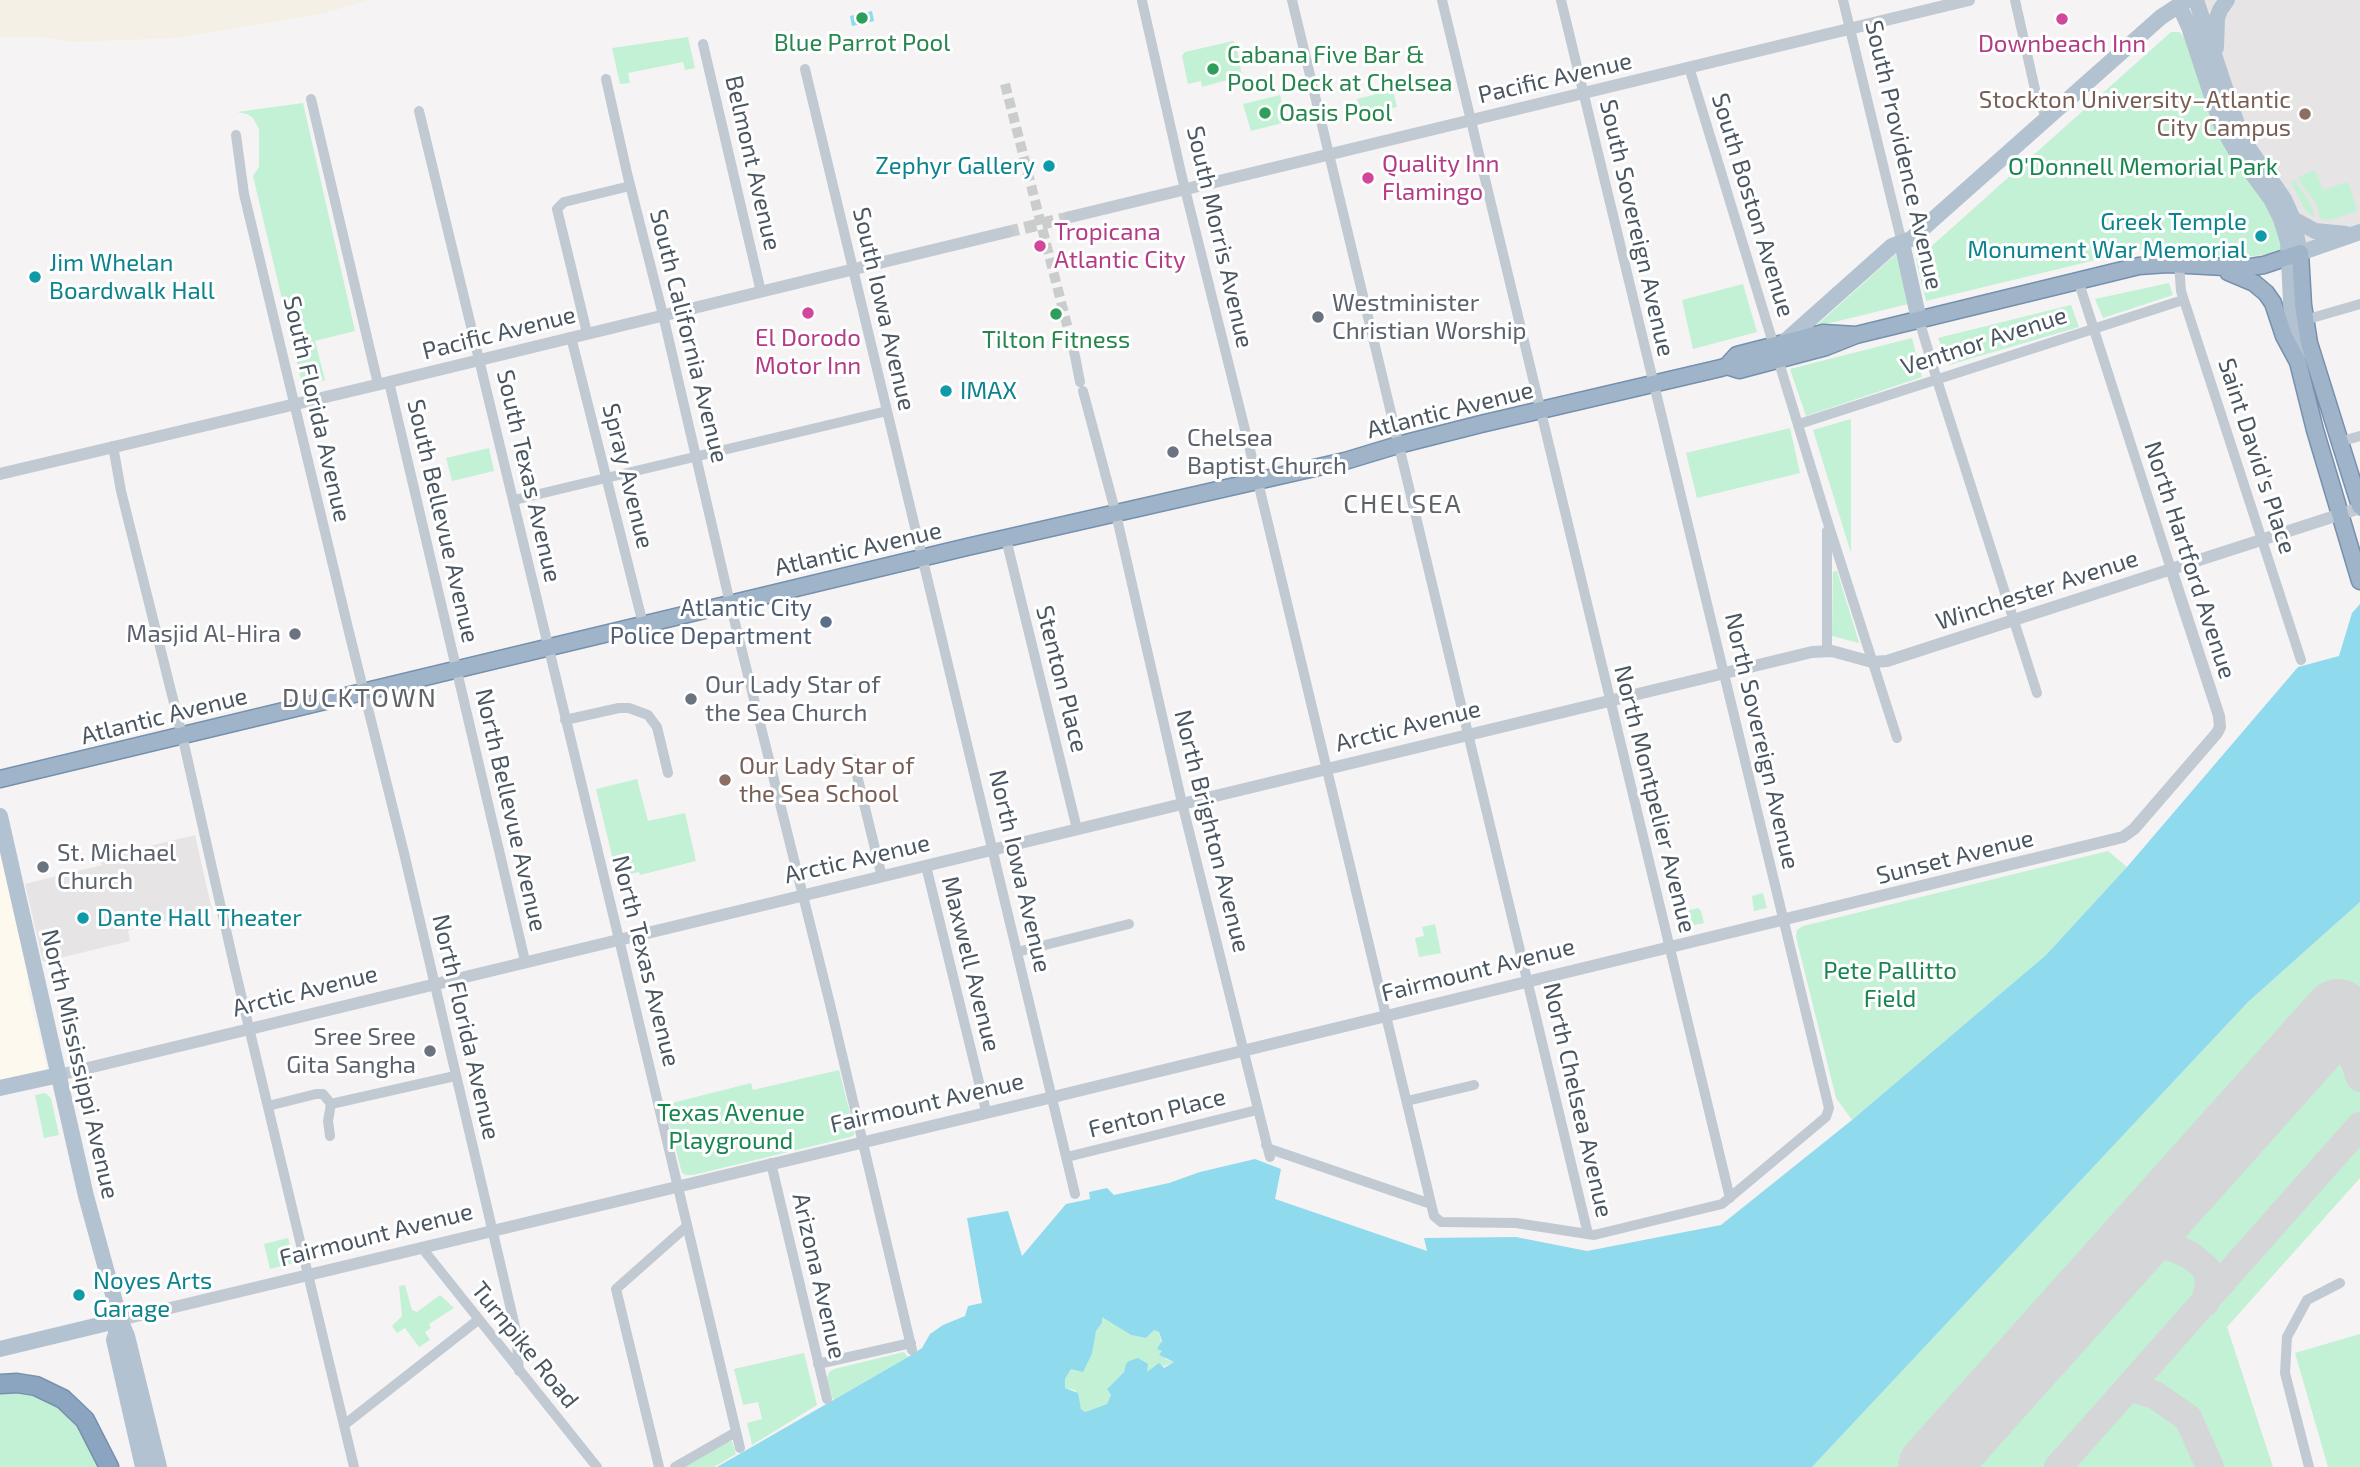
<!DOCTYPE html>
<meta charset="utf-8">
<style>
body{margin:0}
canvas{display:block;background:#f5f3f3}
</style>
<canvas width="2360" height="1467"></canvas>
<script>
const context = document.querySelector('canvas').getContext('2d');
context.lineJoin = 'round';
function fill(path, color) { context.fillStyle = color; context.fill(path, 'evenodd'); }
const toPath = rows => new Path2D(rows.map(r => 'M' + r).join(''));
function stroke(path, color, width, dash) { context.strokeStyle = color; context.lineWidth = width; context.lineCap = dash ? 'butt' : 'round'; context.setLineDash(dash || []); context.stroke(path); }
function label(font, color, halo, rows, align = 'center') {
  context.font = font + ' "Exo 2",sans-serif'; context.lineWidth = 6; context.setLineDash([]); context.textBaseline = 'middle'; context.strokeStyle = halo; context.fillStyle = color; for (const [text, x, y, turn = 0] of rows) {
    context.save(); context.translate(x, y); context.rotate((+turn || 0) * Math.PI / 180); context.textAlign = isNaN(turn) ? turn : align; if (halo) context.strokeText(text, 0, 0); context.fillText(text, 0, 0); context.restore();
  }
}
fill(toPath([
 [0,850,27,965,28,990,47,1069,0,1080]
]), '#fdf9ef');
fill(toPath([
 [2196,0,2360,0,2360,232,2300,253,2250,150],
 [195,835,212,910,128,930,130,941,43,962,25,884,102,865,100,858]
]), '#e6e4e5');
fill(toPath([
 [2171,32,2179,32,2184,37,2220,140,2272,210,2281,235,2281,249,2270,254,2254,256,2228,257,2174,249,2137,250,1926,301,1916,260],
 [688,37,695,68,685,70,683,62,628,73,630,83,620,84,612,48],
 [1233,41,1236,44,1242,76,1202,87,1201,81,1188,84,1182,56,1185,52],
 [1393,90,1397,107,1361,115,1357,99],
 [1280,95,1286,122,1251,131,1243,104],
 [303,103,355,331,315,341,325,380,309,384,301,380,253,176,259,167,259,129,253,118,247,114,237,112],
 [2315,170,2323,190,2348,182,2357,211,2330,220,2321,219,2316,203,2303,187,2298,177],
 [2295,180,2311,205,2315,218,2305,210,2291,182],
 [1896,254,1908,304,1818,326,1818,324],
 [2169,283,2173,295,2103,318,2095,299],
 [1743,284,1757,332,1693,349,1682,300],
 [2071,305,2079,327,1949,365,1938,338],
 [1912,338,1922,377,1806,416,1790,369],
 [1851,419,1851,553,1813,430],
 [1790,428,1800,473,1697,498,1686,453],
 [489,448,494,471,452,481,446,458],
 [1837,571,1858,639,1859,643,1832,636,1833,572],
 [637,779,648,821,685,813,696,861,640,875,639,872,617,877,596,789],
 [2108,851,2127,867,2046,955,1852,1120,1836,1098,1796,937,1797,930,1803,926],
 [1763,893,1767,908,1754,911,1752,896],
 [2360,902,2360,1178,2227,1327,2273,1467,1812,1467,2248,1002],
 [1698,908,1701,911,1704,923,1690,926,1686,911],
 [1435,924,1441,953,1419,957,1415,938,1424,936,1422,927],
 [839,1070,854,1129,854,1135,850,1137,693,1175,686,1175,682,1173,664,1105,751,1083,753,1090],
 [45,1093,51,1098,59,1135,44,1138,35,1095],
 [288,1238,294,1263,270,1269,264,1244],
 [405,1285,412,1310,417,1312,440,1295,454,1308,429,1324,431,1328,425,1332,430,1340,419,1347,405,1328,397,1333,392,1326,402,1316,399,1286],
 [1102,1316,1131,1335,1146,1338,1154,1330,1159,1332,1165,1359,1174,1362,1146,1374,1126,1366,1124,1372,1107,1389,1111,1395,1107,1404,1085,1412,1081,1409,1075,1390,1065,1388,1065,1379,1071,1369,1083,1371,1092,1354,1096,1331,1102,1323],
 [2360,1334,2360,1467,2328,1467,2295,1353],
 [904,1352,908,1357,833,1400,827,1378,829,1372,834,1369],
 [804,1353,817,1405,752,1445,747,1423,762,1419,758,1402,743,1405,734,1369],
 [24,1392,60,1405,88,1435,100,1467,0,1467,0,1394],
 [732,1441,736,1454,714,1467,683,1467,725,1442]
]), '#c3f1d5');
fill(toPath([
 [0,0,368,0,322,14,174,38,75,42,41,37,0,37]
]), '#f5f0e5');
fill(toPath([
 [872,11,874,21,852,26,850,16],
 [2360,604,2360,902,2248,1002,1812,1467,717,1467,908,1357,922,1348,930,1334,943,1325,965,1316,968,1306,982,1303,967,1218,1008,1211,1022,1256,1066,1204,1090,1199,1089,1192,1107,1188,1114,1195,1169,1183,1200,1172,1255,1159,1281,1169,1275,1199,1427,1251,1424,1238,1516,1237,1587,1251,1721,1225,1852,1120,2046,955,2127,867,2298,667,2339,656,2352,613],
 [1102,1317,1131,1335,1146,1338,1154,1330,1159,1332,1162,1341,1157,1349,1162,1351,1159,1355,1174,1362,1164,1368,1159,1363,1147,1372,1148,1364,1138,1358,1129,1361,1126,1364,1124,1372,1107,1389,1111,1395,1107,1404,1085,1412,1081,1409,1078,1393,1065,1388,1065,1379,1071,1369,1083,1372,1092,1354,1096,1331,1102,1323]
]), '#90daee');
stroke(toPath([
 [2338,1014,2360,1078],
 [2119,1259,2138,1248,2156,1246,2171,1247,2190,1255,2207,1269,2209,1283,2205,1303],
 [2129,1387,2360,1126],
 [2058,1467,2129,1387,2155,1395,2188,1418,2210,1467]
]), '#d5d6d8', 28);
stroke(toPath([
 [1933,1467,2338,1014]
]), '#d5d6d8', 70);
stroke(toPath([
 [1005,84,1075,356]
]), '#caccce', 10, [10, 5]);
stroke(toPath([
 [1007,232,1070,217]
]), '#caccce', 12, [12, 6]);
const trunk = toPath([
 [2228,272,2254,283,2266,293,2273,303,2284,336,2298,362,2315,430,2360,581],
 [1727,366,1739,370,1826,347,1856,335,2139,266,2168,264,2244,268,2264,265,2300,253,2303,305,2309,343,2360,506],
 [0,779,967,547,1345,461,1398,445,1481,424,1721,368,1727,366,1737,355,1823,333,1856,335]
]);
const motorway = toPath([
 [0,1384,17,1383,36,1386,63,1399,85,1420,109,1467]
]);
stroke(trunk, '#7690ad', 19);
stroke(motorway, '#7690ad', 21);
stroke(toPath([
 [1292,0,1588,1234],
 [1442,0,1730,1198],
 [1843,0,1902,243],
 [2015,0,2036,94,2047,119],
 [1142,1,1182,177,1258,482,1434,1216,1441,1222,1516,1223,1594,1235,1722,1204,1826,1117,1829,1108,1561,0],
 [703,44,761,292],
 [1689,67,1827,520,1897,738],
 [805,69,1075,1194],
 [606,79,627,173,663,315,730,603,830,1004,912,1350],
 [311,99,378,384],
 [419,111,619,939,740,1448],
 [236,135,244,194,348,628,404,853,516,1331,519,1371],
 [2179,264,2181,291,2301,660],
 [2078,280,2171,569],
 [1919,320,1937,380,2037,693],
 [2305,320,2360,304],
 [587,333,557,209,564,202,630,186],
 [571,337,643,624],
 [1075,356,1080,382],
 [389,382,525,961],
 [1083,391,1116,514,1182,803,1270,1157],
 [1799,424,2183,300],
 [2339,442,2360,436],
 [113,446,121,491,182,735,234,965,354,1467],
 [514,500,887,411],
 [1006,539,1077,829],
 [1827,651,1827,531],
 [565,720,619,708,629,708,648,715,657,727,668,773],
 [853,759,882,877],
 [926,866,986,1111],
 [1017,952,1129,924],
 [1407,1101,1474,1085],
 [331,1104,455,1076],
 [268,1106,316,1094,323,1094,331,1104,328,1121,330,1136],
 [1266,1145,1270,1149,1431,1204],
 [1067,1157,1257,1110],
 [771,1163,827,1399],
 [422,1248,597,1467],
 [818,1364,911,1343],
 [344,1425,478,1320],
 [659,1467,616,1289,686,1227],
 [675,1467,736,1432],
 [2309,1467,2285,1373,2287,1337,2307,1300,2340,1283]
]), '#c1cad2', 10);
stroke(toPath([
 [1070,217,1969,0],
 [0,474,389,382,1007,232],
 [59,1075,1812,652,1832,651,1872,662,1887,661,2360,508],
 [120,1320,1053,1097,2123,837,2134,829,2217,733,2220,727,2219,716,2171,569]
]), '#c1cad2', 12);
stroke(toPath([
 [2196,0,2237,124,2250,150,2284,199,2293,219,2300,253,2360,232],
 [2179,5,2189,27,2222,127,2237,153,2271,199,2281,219,2288,242,2292,320,2297,357],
 [2216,48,2217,18,2220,10,2227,0],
 [2293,219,2315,231,2346,234],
 [1902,243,1919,320],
 [1782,344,1892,246,1911,239,2161,17,2187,0],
 [0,816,86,1196,120,1320,127,1336,159,1467],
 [0,1088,59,1075],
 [120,1320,114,1340,143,1467],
 [0,1349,120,1320]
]), '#b3c2d1', 16);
stroke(trunk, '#9fb4c9', 16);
stroke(motorway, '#8ba5c1', 18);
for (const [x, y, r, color] of [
 [862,18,7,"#2e9e5b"],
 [2062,19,7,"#d1479c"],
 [1213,69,7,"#2e9e5b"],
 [1265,113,7,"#2e9e5b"],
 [2305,114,7,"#8d6e63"],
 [1049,166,7,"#0f9aa8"],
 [1368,178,7,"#d1479c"],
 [2261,236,7,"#0f9aa8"],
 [1040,246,7,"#d1479c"],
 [35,277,7,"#0f9aa8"],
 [808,313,7,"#d1479c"],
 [1056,314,7,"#2e9e5b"],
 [1318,317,7,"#6b7280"],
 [946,391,7,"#0f9aa8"],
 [1173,452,7,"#6b7280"],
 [826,622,7,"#5c6f8a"],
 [295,634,7,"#6b7280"],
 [691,699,7,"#6b7280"],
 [725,780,7,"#8d6e63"],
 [43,867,7,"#6b7280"],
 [83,918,7,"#0f9aa8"],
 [430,1051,7,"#6b7280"],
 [79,1295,7,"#0f9aa8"]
]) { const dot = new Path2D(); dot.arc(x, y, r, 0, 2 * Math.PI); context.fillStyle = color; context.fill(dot); stroke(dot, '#fff', 2.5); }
label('24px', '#27864d', '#fff', [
 ["Blue Parrot Pool",862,43],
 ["Cabana Five Bar &",1227,55,"left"],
 ["Pool Deck at Chelsea",1227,83,"left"],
 ["Oasis Pool",1279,113,"left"],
 ["Tilton Fitness",1056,340]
]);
label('24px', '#b23c85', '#fff', [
 ["Downbeach Inn",2062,44],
 ["Quality Inn",1382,164,"left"],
 ["Flamingo",1382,192,"left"],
 ["Tropicana",1054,232,"left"],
 ["Atlantic City",1054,260,"left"],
 ["El Dorodo",808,338],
 ["Motor Inn",808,366]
]);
label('24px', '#4a5661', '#fff', [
 ["Pacific Avenue",1555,78,-13],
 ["South Providence Avenue",1904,155,77],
 ["Belmont Avenue",753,163,77],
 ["South Boston Avenue",1753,205,73],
 ["South Sovereign Avenue",1637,228,77],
 ["South Morris Avenue",1220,237,77],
 ["South Iowa Avenue",884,309,77],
 ["Pacific Avenue",499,333,-14],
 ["South California Avenue",689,336,76],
 ["Ventnor Avenue",1984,341,-18],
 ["South Florida Avenue",317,409,77],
 ["Atlantic Avenue",1450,410,-14],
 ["Saint David's Place",2257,456,72],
 ["South Texas Avenue",529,476,77],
 ["Spray Avenue",628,476,76],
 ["South Bellevue Avenue",443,521,77],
 ["Atlantic Avenue",858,549,-13],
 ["North Hartford Avenue",2190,560,72],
 ["Winchester Avenue",2037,590,-18],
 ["Stenton Place",1062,679,76],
 ["Atlantic Avenue",164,716,-14],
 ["Arctic Avenue",1408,726,-14],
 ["North Sovereign Avenue",1762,741,77],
 ["North Montpelier Avenue",1655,799,76],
 ["North Bellevue Avenue",511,810,77],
 ["North Brighton Avenue",1212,831,76],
 ["Sunset Avenue",1955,857,-14],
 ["Arctic Avenue",857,859,-13],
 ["North Iowa Avenue",1020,871,77],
 ["North Texas Avenue",646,961,76],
 ["Maxwell Avenue",971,964,76],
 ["Fairmount Avenue",1478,970,-14],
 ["Arctic Avenue",305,991,-14],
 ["North Florida Avenue",466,1027,77],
 ["North Mississippi Avenue",80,1064,77],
 ["North Chelsea Avenue",1578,1100,77],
 ["Fairmount Avenue",927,1103,-13],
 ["Fenton Place",1157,1113,-14],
 ["Fairmount Avenue",376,1235,-14],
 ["Arizona Avenue",819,1276,77],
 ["Turnpike Road",525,1345,51]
]);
label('24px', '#785e54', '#fff', [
 ["Stockton University–Atlantic",2291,100],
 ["City Campus",2291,128],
 ["Our Lady Star of",739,766,"left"],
 ["the Sea School",739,794,"left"]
], 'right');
label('24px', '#0d838f', '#fff', [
 ["Zephyr Gallery",1035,166,"right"],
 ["Greek Temple",2247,222,"right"],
 ["Monument War Memorial",2247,250,"right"],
 ["Jim Whelan",49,263],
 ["Boardwalk Hall",49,291],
 ["IMAX",960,391],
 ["Dante Hall Theater",97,918],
 ["Noyes Arts",93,1281],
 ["Garage",93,1309]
], 'left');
label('24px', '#17864f', '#fff', [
 ["O'Donnell Memorial Park",2143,167],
 ["Pete Pallitto",1890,971],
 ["Field",1890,999],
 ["Texas Avenue",731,1113],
 ["Playground",731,1141]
]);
label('24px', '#5b616d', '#fff', [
 ["Westminister",1332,303],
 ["Christian Worship",1332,331],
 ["Chelsea",1187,438],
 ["Baptist Church",1187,466],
 ["Masjid Al-Hira",281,634,"right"],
 ["Our Lady Star of",705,685],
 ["the Sea Church",705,713],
 ["St. Michael",57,853],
 ["Church",57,881],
 ["Sree Sree",416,1037,"right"],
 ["Gita Sangha",416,1065,"right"]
], 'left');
label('24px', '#4e5e75', '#fff', [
 ["Atlantic City",812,608],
 ["Police Department",812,636]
], 'right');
context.letterSpacing = '2px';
label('26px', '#5f6368', '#fff', [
 ["CHELSEA",1403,504],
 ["DUCKTOWN",360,698]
]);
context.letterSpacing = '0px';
</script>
